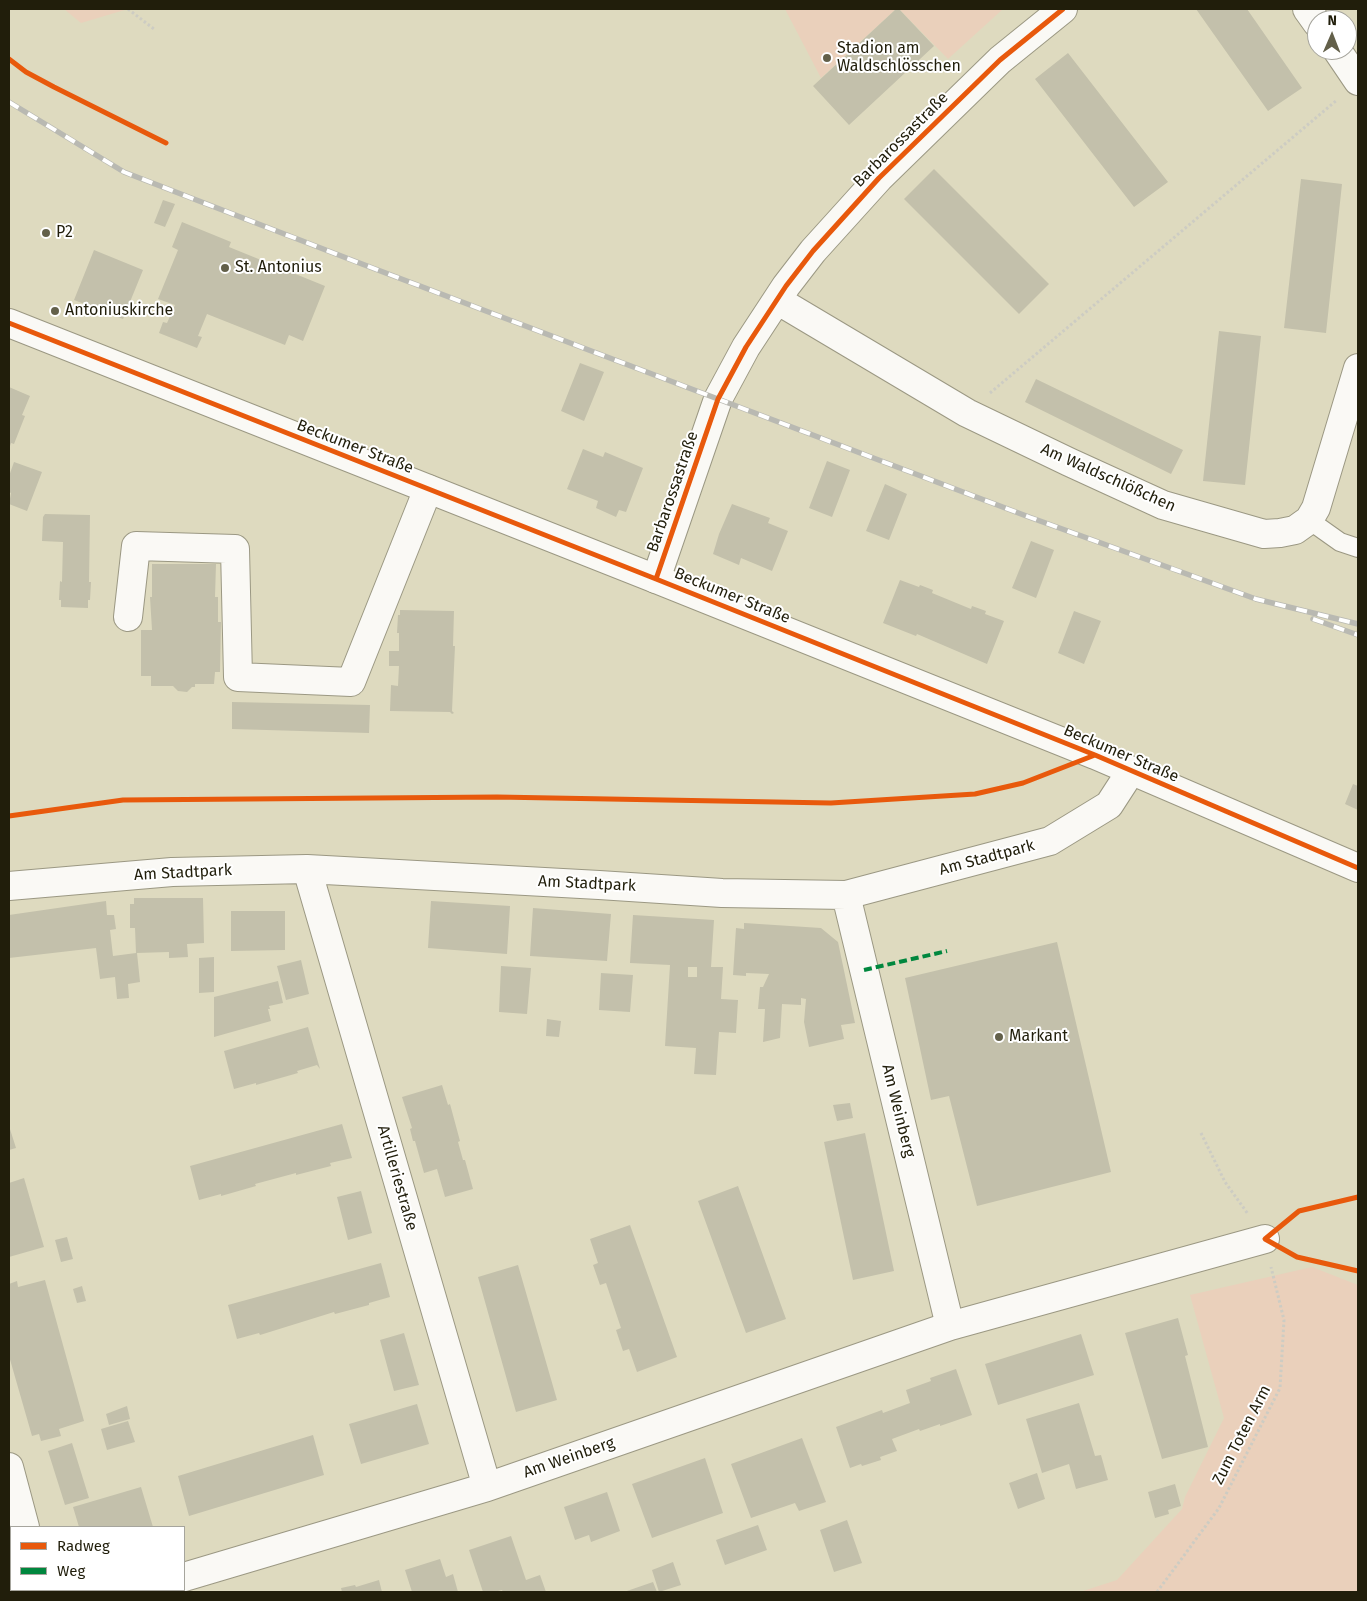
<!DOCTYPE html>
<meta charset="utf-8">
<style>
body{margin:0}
#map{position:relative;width:1367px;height:1601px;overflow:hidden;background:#dedabf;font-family:"Fira Sans",sans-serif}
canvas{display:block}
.frame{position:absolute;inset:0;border:10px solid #211e0b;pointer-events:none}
.legend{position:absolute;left:10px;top:1526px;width:175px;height:65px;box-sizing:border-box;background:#fff;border:1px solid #a6a59d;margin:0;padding:6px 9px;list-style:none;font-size:15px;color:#211e0b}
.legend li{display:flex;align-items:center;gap:10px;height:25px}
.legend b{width:25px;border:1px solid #a6a59d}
.north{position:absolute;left:1307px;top:10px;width:50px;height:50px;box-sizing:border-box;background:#fff;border:1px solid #a6a59d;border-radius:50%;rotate:1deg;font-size:14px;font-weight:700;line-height:20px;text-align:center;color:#211e0b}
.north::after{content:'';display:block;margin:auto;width:18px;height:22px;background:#63604a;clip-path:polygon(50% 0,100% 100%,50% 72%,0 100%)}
</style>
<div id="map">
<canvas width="1367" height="1601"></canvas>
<div class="frame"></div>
<ul class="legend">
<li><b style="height:6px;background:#e8590c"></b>Radweg</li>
<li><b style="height:6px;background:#00873e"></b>Weg</li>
</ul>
<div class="north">N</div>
</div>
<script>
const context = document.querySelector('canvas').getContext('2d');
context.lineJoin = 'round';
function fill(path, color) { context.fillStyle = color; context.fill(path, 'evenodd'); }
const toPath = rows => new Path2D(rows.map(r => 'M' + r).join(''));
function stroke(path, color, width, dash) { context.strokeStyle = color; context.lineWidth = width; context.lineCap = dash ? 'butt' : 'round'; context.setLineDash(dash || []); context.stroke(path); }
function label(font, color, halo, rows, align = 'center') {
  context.font = font + ' "Fira Sans",sans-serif'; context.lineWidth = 4; context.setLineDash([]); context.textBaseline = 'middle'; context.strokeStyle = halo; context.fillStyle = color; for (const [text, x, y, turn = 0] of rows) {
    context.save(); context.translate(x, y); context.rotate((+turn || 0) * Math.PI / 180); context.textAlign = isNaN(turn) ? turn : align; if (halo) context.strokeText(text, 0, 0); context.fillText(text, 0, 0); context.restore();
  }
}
fill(toPath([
 [64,9,128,9,81,23],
 [785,9,896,9,821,78],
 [899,9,1003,9,948,59],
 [1312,1267,1358,1285,1358,1592,1080,1592,1117,1580,1182,1509,1185,1497,1224,1418,1190,1295]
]), '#ead0bb');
fill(toPath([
 [896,9,899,9,934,46,849,125,813,86],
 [1196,9,1247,9,1302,88,1268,111],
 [1068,53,1168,182,1134,207,1035,79],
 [934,169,1049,284,1019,314,904,199],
 [1301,179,1342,184,1326,333,1284,328],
 [163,200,175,204,165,227,154,223],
 [182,222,231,242,229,247,325,286,303,341,289,335,285,345,207,314,198,336,202,337,197,348,159,333,163,322,167,323,175,305,158,299,178,250,172,247],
 [94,250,143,270,123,319,74,300],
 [1219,331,1261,336,1245,485,1203,481],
 [580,363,604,372,584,421,561,411],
 [1036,379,1183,450,1171,474,1025,402],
 [9,387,30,396,22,415,25,416,14,444,11,443,9,449],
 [583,449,603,457,605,452,643,468,626,512,619,510,616,517,596,508,598,501,567,489],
 [827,461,850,470,832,517,809,508],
 [14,462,42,472,27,511,9,504,11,493,9,492,9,476],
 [885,484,907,494,889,540,866,531],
 [732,504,770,518,768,523,788,531,772,571,741,558,739,565,713,554,719,534],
 [45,514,90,515,89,582,91,582,90,600,88,600,88,608,61,607,61,600,59,600,60,581,62,582,63,542,42,541,43,517],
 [1031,541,1054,550,1036,598,1012,588],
 [152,564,216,564,215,597,218,597,218,622,221,622,220,672,215,672,214,684,195,684,195,687,192,687,187,692,178,691,173,686,151,686,151,676,141,676,141,630,152,630,150,597,152,597],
 [900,580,919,587,920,585,933,590,932,593,971,609,972,606,986,611,985,614,1004,621,987,664,917,634,916,636,883,623],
 [400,610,454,611,453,646,455,646,452,711,454,713,452,714,450,712,390,711,391,685,398,686,399,666,389,666,389,651,399,651,399,633,397,633,398,615,400,615],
 [1074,611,1101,621,1084,664,1058,653],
 [232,702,370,705,369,733,232,729],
 [1353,784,1358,786,1358,810,1345,804],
 [134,898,203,898,204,943,187,944,188,957,169,958,169,952,137,953,140,982,128,984,129,998,117,999,115,977,100,979,96,948,9,958,9,915,106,901,107,915,114,915,116,929,110,930,113,956,136,953,135,928,130,928,130,904,134,904],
 [431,901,510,906,507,954,428,948],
 [533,908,611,914,607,961,530,956],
 [231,911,285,911,285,950,231,951],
 [633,915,714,920,711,967,723,967,721,999,738,1000,736,1033,719,1032,716,1075,694,1074,696,1048,665,1046,670,965,630,963],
 [688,967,697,967,697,977,688,977],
 [744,923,821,928,838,942,855,1023,841,1025,844,1039,809,1047,804,1022,806,999,801,998,801,1005,782,1004,780,1038,763,1042,765,1009,758,1009,760,987,763,987,769,974,746,973,746,976,733,975,736,928,744,929],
 [1057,942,1111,1172,977,1206,949,1096,931,1100,905,978],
 [214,957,214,992,199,993,199,958],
 [301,960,309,994,286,1000,277,966],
 [501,966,531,968,527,1014,499,1012],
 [601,973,633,975,630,1012,599,1010],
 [278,981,283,1003,269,1006,270,1009,268,1009,271,1021,214,1037,214,997],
 [547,1019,561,1021,559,1037,546,1036],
 [308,1027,320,1069,317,1065,297,1071,298,1073,256,1085,256,1083,234,1089,224,1051],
 [442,1085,448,1105,450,1104,460,1141,458,1142,463,1160,465,1160,473,1189,445,1197,437,1169,424,1173,415,1141,413,1141,410,1129,412,1128,402,1097],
 [850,1103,853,1118,837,1121,833,1105],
 [342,1124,352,1158,330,1163,331,1166,296,1175,296,1173,255,1184,256,1186,221,1196,221,1194,199,1200,190,1166],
 [9,1126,16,1148,9,1150],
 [865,1133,894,1271,853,1280,824,1142],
 [24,1178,44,1247,9,1257,9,1183],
 [738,1186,786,1319,746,1333,698,1201],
 [361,1191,372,1233,348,1240,337,1197],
 [630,1225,677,1357,637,1372,629,1349,623,1351,616,1330,621,1328,606,1283,600,1285,593,1265,598,1263,590,1239],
 [67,1237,73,1259,61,1262,55,1240],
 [381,1263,390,1297,369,1303,369,1305,335,1314,334,1312,260,1335,259,1333,237,1339,228,1305],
 [518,1265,557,1400,516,1412,478,1277],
 [45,1280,84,1421,59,1429,61,1436,41,1441,39,1434,32,1436,9,1356,9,1284,17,1281,18,1287],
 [82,1286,86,1301,77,1303,73,1289],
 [1178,1318,1188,1355,1185,1356,1208,1447,1162,1459,1125,1333],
 [404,1333,419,1385,394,1391,380,1340],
 [1081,1334,1094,1375,998,1405,985,1364],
 [956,1369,972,1415,940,1426,940,1424,920,1431,919,1429,892,1439,897,1451,880,1457,881,1460,862,1466,861,1464,850,1468,836,1427,882,1410,883,1413,910,1403,906,1390,931,1381,930,1378],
 [1079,1403,1095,1456,1101,1455,1108,1480,1076,1489,1069,1464,1042,1473,1026,1419],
 [417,1404,429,1444,361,1464,349,1424],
 [127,1406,130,1419,109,1425,106,1414],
 [128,1421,135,1442,107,1450,101,1429],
 [313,1435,324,1475,189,1516,178,1476],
 [802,1438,826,1502,799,1511,795,1503,751,1518,731,1464],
 [72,1443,89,1498,65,1505,48,1451],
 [705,1458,723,1513,652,1538,632,1484],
 [1037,1473,1045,1499,1018,1509,1009,1483],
 [1175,1484,1181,1506,1168,1510,1169,1514,1155,1518,1148,1492],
 [141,1487,153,1527,79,1527,73,1507],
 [607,1492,620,1531,591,1542,589,1535,575,1540,564,1507],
 [847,1520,862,1563,834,1572,820,1530],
 [758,1525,767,1550,725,1565,716,1540],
 [511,1536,526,1580,540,1575,546,1592,503,1592,502,1590,494,1592,483,1592,469,1550],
 [440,1559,446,1577,453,1574,458,1592,412,1592,405,1570],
 [673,1562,681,1585,659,1592,652,1570],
 [379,1580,382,1592,342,1592,341,1588,355,1585,356,1587],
 [653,1582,657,1592,624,1592]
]), '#c3c0ab');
const service = toPath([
 [1309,520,1340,542,1358,548]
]);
const minor = toPath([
 [1307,9,1317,23],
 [1337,50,1358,81],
 [777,300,967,413,1069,462,1163,505,1264,534,1280,533,1295,530,1309,520,1316,508,1358,368],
 [656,579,718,399,746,347,786,286,813,251,879,178,1000,60,1063,9],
 [128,617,136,546,235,549,238,677,351,682,428,489],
 [307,869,487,1487],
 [9,886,172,872,307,869,599,885,722,893,846,895,1050,841,1109,805,1131,771],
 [846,895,950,1326],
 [9,1467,25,1527],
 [184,1577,487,1487,950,1326,1265,1239],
 [41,1590,42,1592],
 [133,1592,141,1590]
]);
const secondary = toPath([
 [9,323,656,579,1095,755,1358,868]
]);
stroke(service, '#9b9883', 20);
stroke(minor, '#9b9883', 30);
stroke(secondary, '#9b9883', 30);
stroke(toPath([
 [128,9,154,29],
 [990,393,1337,100],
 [1201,1133,1225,1182,1248,1214],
 [1157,1592,1219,1508,1280,1388,1284,1320,1271,1267]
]), '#cdccc3', 3, [2.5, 2.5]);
stroke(service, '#faf9f5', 18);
stroke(minor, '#faf9f5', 28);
stroke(secondary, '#faf9f5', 28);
const rail = toPath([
 [9,102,124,172,362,264,1029,517,1256,599,1358,624],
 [1313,619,1358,635]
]);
stroke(rail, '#b9b9b2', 5.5);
stroke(rail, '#fff', 4, [11]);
stroke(toPath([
 [864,970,947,951]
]), '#00873e', 4, [8, 4]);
stroke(toPath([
 [9,59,26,72,54,87,166,143],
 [9,323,656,579,1095,755,1358,868],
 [656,579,718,399,746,347,786,286,813,251,879,178,1000,60,1063,9],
 [9,816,123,800,497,797,831,803,975,794,1023,783,1095,755],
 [1358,1197,1299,1211,1265,1239,1297,1257,1358,1271]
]), '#e8590c', 5);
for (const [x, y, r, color] of [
 [827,58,5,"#63604a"],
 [46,233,5,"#63604a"],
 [225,268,5,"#63604a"],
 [55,311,5,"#63604a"],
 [999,1037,5,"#63604a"]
]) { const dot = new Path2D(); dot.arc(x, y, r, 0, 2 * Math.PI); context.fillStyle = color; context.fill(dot); stroke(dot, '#fff', 2); }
label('16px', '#211e0b', '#fff', [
 ["Stadion am",837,49],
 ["Waldschlösschen",837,67],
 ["P2",56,233],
 ["St. Antonius",235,268],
 ["Antoniuskirche",65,311],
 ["Markant",1009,1037]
], 'left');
label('16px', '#211e0b', '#fff', [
 ["Barbarossastraße",901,140,-45],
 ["Beckumer Straße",355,447,21],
 ["Am Waldschlößchen",1108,478,24],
 ["Barbarossastraße",673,492,-71],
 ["Beckumer Straße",732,596,22],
 ["Beckumer Straße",1121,754,23],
 ["Am Stadtpark",987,858,-15],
 ["Am Stadtpark",183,873,-3],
 ["Am Stadtpark",587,884,3],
 ["Am Weinberg",898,1111,76],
 ["Artilleriestraße",397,1178,74],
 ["Zum Toten Arm",1242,1435,-63],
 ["Am Weinberg",569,1458,-19]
]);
</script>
